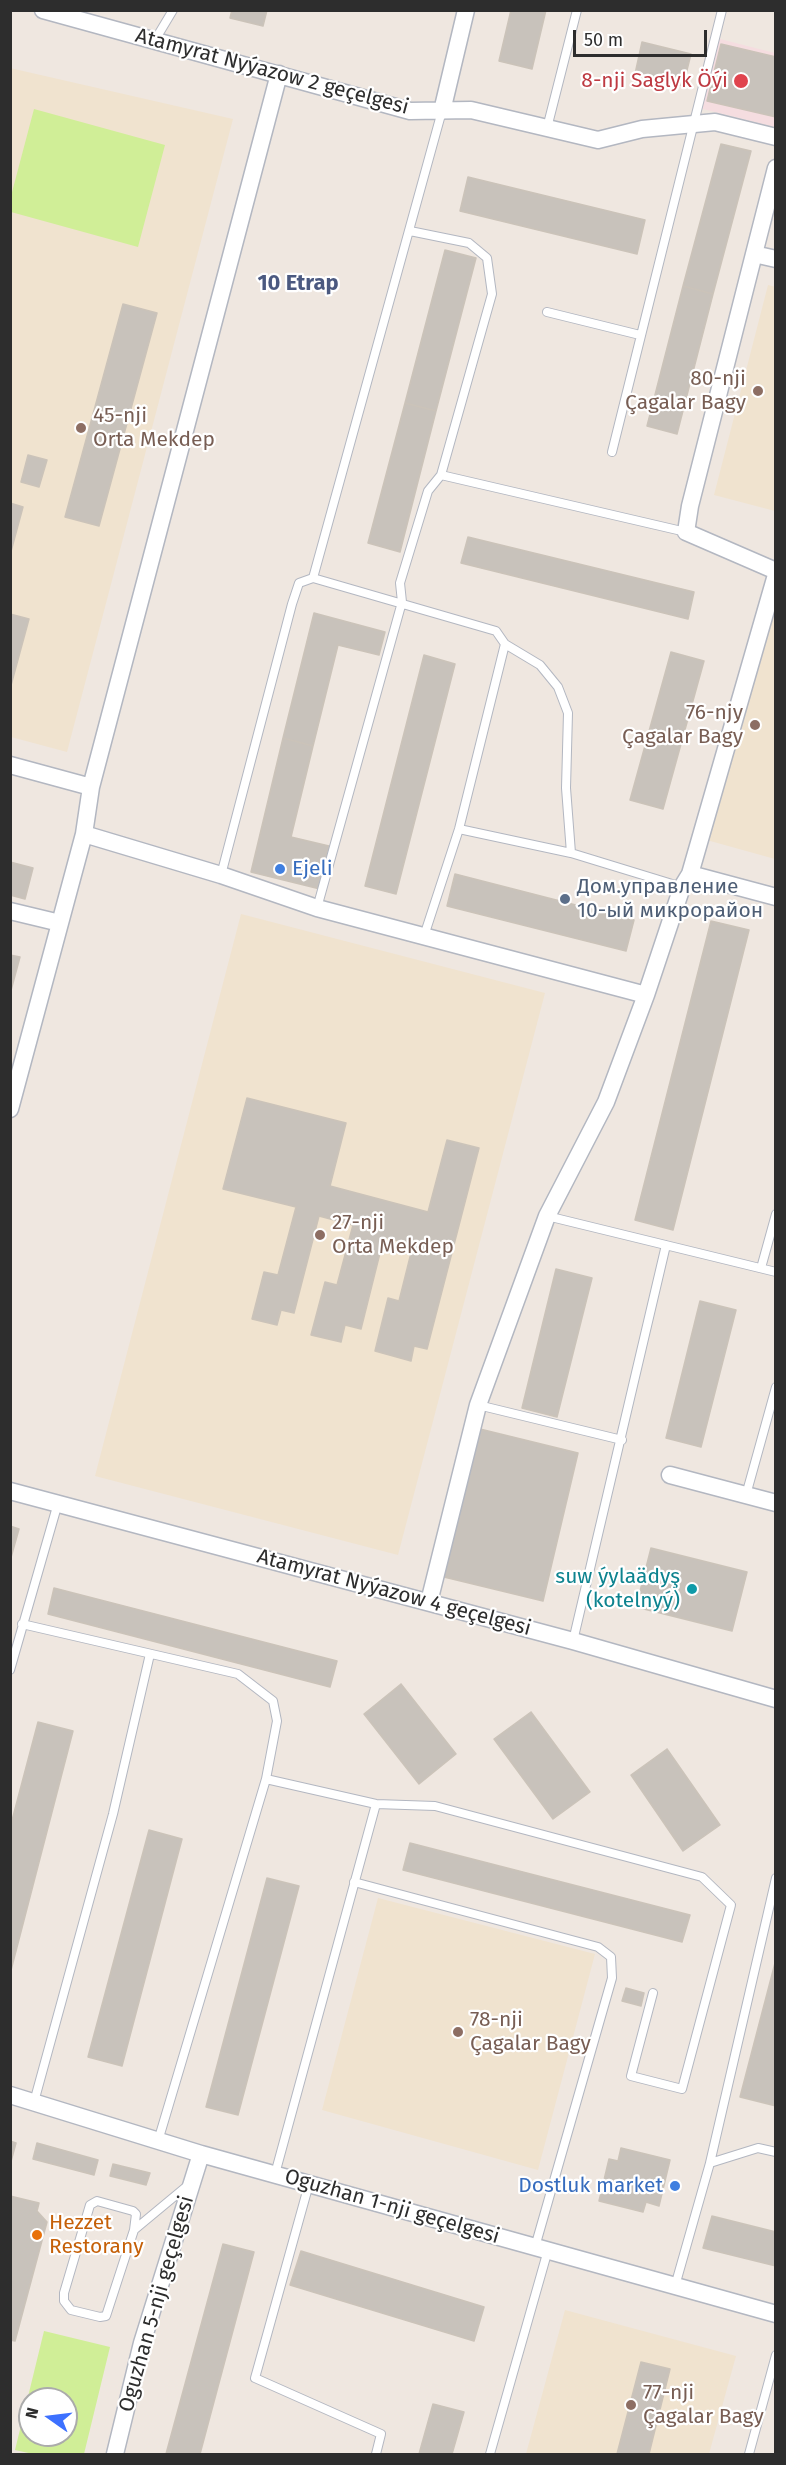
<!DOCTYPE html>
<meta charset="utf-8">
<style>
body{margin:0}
#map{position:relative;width:786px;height:2465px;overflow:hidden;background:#efe7e0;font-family:"Fira Sans",sans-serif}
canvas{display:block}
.frame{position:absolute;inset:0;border:12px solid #2d2d2d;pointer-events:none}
.north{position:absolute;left:18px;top:2387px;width:60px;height:60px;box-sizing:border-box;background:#fff;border:2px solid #ababab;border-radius:50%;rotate:284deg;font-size:16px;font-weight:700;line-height:24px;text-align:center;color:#2d2d2d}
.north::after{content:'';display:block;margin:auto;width:21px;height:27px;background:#3d71ff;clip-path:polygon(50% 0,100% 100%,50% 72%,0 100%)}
.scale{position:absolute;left:573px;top:30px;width:134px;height:27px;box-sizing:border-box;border:3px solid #2d2d2d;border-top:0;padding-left:8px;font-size:18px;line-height:21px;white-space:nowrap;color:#2d2d2d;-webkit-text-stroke:4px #fff;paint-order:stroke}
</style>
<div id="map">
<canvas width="786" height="2465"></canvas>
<div class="frame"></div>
<div class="north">N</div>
<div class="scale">50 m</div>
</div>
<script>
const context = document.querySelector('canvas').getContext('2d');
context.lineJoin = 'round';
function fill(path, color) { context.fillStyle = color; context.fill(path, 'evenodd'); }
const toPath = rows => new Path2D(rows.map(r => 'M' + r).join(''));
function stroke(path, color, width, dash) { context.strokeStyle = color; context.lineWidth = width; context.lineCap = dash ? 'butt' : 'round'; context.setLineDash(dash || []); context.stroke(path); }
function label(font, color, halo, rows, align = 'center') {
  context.font = font + ' "Fira Sans",sans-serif'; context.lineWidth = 4.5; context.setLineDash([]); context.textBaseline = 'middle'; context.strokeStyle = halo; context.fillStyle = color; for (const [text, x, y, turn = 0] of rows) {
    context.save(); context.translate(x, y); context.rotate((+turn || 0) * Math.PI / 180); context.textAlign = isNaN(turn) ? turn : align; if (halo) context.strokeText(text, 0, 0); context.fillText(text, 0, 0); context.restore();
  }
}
fill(toPath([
 [10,68,233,119,67,752,11,737],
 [768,285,776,287,775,511,714,495],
 [767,608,775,611,775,859,703,839],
 [241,914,545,993,398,1555,95,1476],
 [378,1898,595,1954,538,2170,322,2110],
 [565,2310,736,2356,709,2454,526,2454]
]), '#f0e3cf');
fill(toPath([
 [716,38,775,53,775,127,699,108]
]), '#f5dde0');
fill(toPath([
 [34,109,165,145,138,247,11,212,11,196],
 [44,2331,110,2347,84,2454,33,2454,15,2450],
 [30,2399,66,2399,66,2435,30,2435]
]), '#d0ee97');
const building = toPath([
 [232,10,267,10,263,26,230,18,232,10],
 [511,10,546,10,532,69,499,61,511,10],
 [642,42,691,54,683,86,635,74,642,42],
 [721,44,776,57,776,117,707,101,721,44],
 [721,144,751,151,713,294,683,286,721,144],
 [468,177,645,220,637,254,460,211,468,177],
 [445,250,476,258,436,411,405,403,445,250],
 [683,286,713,294,677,434,647,426,683,286],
 [123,304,157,313,99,526,65,517,123,304],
 [405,403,436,411,400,552,368,543,405,403],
 [28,455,47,460,39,487,21,482,28,455],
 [10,503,23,507,10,555,10,503],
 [468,537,694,592,688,619,461,563,468,537],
 [314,613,385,632,379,655,338,645,313,746,283,738,314,613],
 [10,614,29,619,10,689,10,614],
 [671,652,704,661,663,809,630,800,671,652],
 [424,655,455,664,396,894,365,886,424,655],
 [283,738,313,746,291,837,329,846,320,889,251,872,283,738],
 [10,862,33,868,25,899,10,895,10,862],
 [455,874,634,920,626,951,447,906,455,874],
 [711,921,749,930,673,1230,635,1220,711,921],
 [10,955,20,957,10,994,10,955],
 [247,1098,346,1123,330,1186,428,1212,447,1140,479,1148,427,1349,414,1346,411,1361,375,1351,388,1298,399,1301,413,1245,384,1237,361,1329,345,1325,341,1342,311,1335,325,1282,337,1285,353,1225,319,1216,294,1313,281,1310,277,1325,252,1319,264,1272,278,1275,296,1207,223,1189,247,1098],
 [556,1269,592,1278,557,1417,522,1408,556,1269],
 [700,1301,736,1310,701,1447,666,1438,700,1301],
 [480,1429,578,1453,543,1601,444,1577,480,1429],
 [10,1526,19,1529,10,1561,10,1526],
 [651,1548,747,1572,732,1631,636,1607,651,1548],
 [54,1588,337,1661,330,1687,48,1614,54,1588],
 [401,1684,456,1754,419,1784,364,1714,401,1684],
 [531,1712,590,1792,553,1819,494,1739,531,1712],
 [38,1722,73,1731,10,1974,10,1828,38,1722],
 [667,1749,720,1825,683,1851,631,1775,667,1749],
 [149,1830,182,1839,122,2066,88,2057,149,1830],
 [410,1843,690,1915,682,1942,403,1870,410,1843],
 [267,1878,299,1886,238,2115,206,2107,267,1878],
 [775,1963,776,1963,776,2106,740,2097,775,1963],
 [626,1988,644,1993,641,2006,622,2001,626,1988],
 [10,2141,16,2143,10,2165,10,2141],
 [37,2143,98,2160,94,2175,33,2159,37,2143],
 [621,2148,670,2160,659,2206,646,2202,643,2212,599,2201,609,2159,618,2161,621,2148],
 [113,2164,150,2173,146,2185,110,2176,113,2164],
 [10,2196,39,2203,37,2211,47,2222,15,2341,10,2340,10,2196],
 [712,2216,776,2232,776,2266,703,2248,712,2216],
 [223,2244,254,2252,200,2454,166,2454,223,2244],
 [301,2251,484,2307,474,2341,290,2285,301,2251],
 [641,2362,670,2369,649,2454,617,2454,641,2362],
 [433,2404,464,2412,452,2454,419,2454,433,2404]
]);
fill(building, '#c8c2bb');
stroke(building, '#cbc3b9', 1.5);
const lane = toPath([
 [155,40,173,10],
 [547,128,577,10],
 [547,312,640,335],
 [612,452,722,10],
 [441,475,686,532],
 [313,578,496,631,505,644,459,829,424,936],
 [505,644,540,665,558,687,568,713,566,788,571,853],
 [459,829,571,853,682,887],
 [221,875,292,604,299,583,313,578,442,111],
 [317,908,402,602,400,583,428,491,441,475,492,294,487,258,469,243,410,231],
 [547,1216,776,1272],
 [761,1268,776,1214],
 [478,1405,622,1440],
 [746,1495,776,1387],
 [22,1624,238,1674,273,1701,277,1721,266,1779,158,2141],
 [573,1641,666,1245],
 [10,1670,58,1503],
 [266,1779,376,1804,435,1806,702,1877,731,1905,682,2089,631,2076,653,1993],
 [354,1882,598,1947,611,1957,612,1978,535,2247],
 [34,2102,113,1814,150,1654],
 [710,2163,776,1878],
 [275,2174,376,1804],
 [309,2184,255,2378,381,2434,376,2454],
 [134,2230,136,2214,133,2211,97,2201,90,2205,64,2293,64,2301,71,2310,100,2317,106,2316,134,2230,187,2186],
 [675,2286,710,2163,758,2148,776,2152],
 [490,2454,548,2250],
 [749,2454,776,2355]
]);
const street = toPath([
 [43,10,410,111,471,110,598,140,642,129,715,122,776,137],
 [442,111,466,10],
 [754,254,776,168],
 [776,259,754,254,690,506,686,532,776,571],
 [10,765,91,787],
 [84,834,221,875,317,908,646,995,682,887,690,874,776,575],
 [690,874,776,897],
 [10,911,60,923],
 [10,1109,84,834,91,787,279,74],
 [670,1475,776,1503],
 [10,1491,573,1641,776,1699],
 [429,1602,478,1405,547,1216,606,1102,646,995],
 [10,2095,201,2154,776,2314],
 [115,2454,142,2343,201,2154]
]);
stroke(lane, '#b3b7c1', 10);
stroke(street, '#b3b7c1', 19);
stroke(lane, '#fff', 8);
stroke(street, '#fff', 16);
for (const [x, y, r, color] of [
 [741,81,8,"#e0444e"],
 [758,391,6,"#8d6e63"],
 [81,428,6,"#8d6e63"],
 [755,725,6,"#8d6e63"],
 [280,869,6,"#3f7fe0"],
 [565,899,6,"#5c6f8a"],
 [320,1235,6,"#8d6e63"],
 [692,1589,6,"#0f9aa8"],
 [458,2032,6,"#8d6e63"],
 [675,2186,6,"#3f7fe0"],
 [37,2235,6,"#e8710a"],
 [631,2405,6,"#8d6e63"]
]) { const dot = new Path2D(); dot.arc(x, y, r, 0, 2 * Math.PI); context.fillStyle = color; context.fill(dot); stroke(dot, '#fff', 2); }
label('21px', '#2d2d2d', '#fff', [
 ["Atamyrat Nyýazow 2 geçelgesi",272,72,15],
 ["Atamyrat Nyýazow 4 geçelgesi",394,1593,15],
 ["Oguzhan 1-nji geçelgesi",392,2207,16],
 ["Oguzhan 5-nji geçelgesi",157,2304,-74]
]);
label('21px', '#be3a42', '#fff', [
 ["8-nji Saglyk Öýi",728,81]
], 'right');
label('21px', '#785e54', '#fff', [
 ["80-nji",746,379,"right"],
 ["Çagalar Bagy",746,403,"right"],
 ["45-nji",93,416],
 ["Orta Mekdep",93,440],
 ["76-njy",743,713,"right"],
 ["Çagalar Bagy",743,737,"right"],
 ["27-nji",332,1223],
 ["Orta Mekdep",332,1247],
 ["78-nji",470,2020],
 ["Çagalar Bagy",470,2044],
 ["77-nji",643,2393],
 ["Çagalar Bagy",643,2417]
], 'left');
label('21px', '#366cbe', '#fff', [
 ["Ejeli",292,869],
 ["Dostluk market",663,2186,"right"]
], 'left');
label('21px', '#4e5e75', '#fff', [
 ["Дом.управление",577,887],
 ["10-ый микрорайон",577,911]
], 'left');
label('21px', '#0d838f', '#fff', [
 ["suw ýylaädyş",680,1577],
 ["(kotelnyý)",680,1601]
], 'right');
label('21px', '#c56008', '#fff', [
 ["Hezzet",49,2223],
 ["Restorany",49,2247]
], 'left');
label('bold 22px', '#4b5980', '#fff', [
 ["10 Etrap",298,284]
]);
</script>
